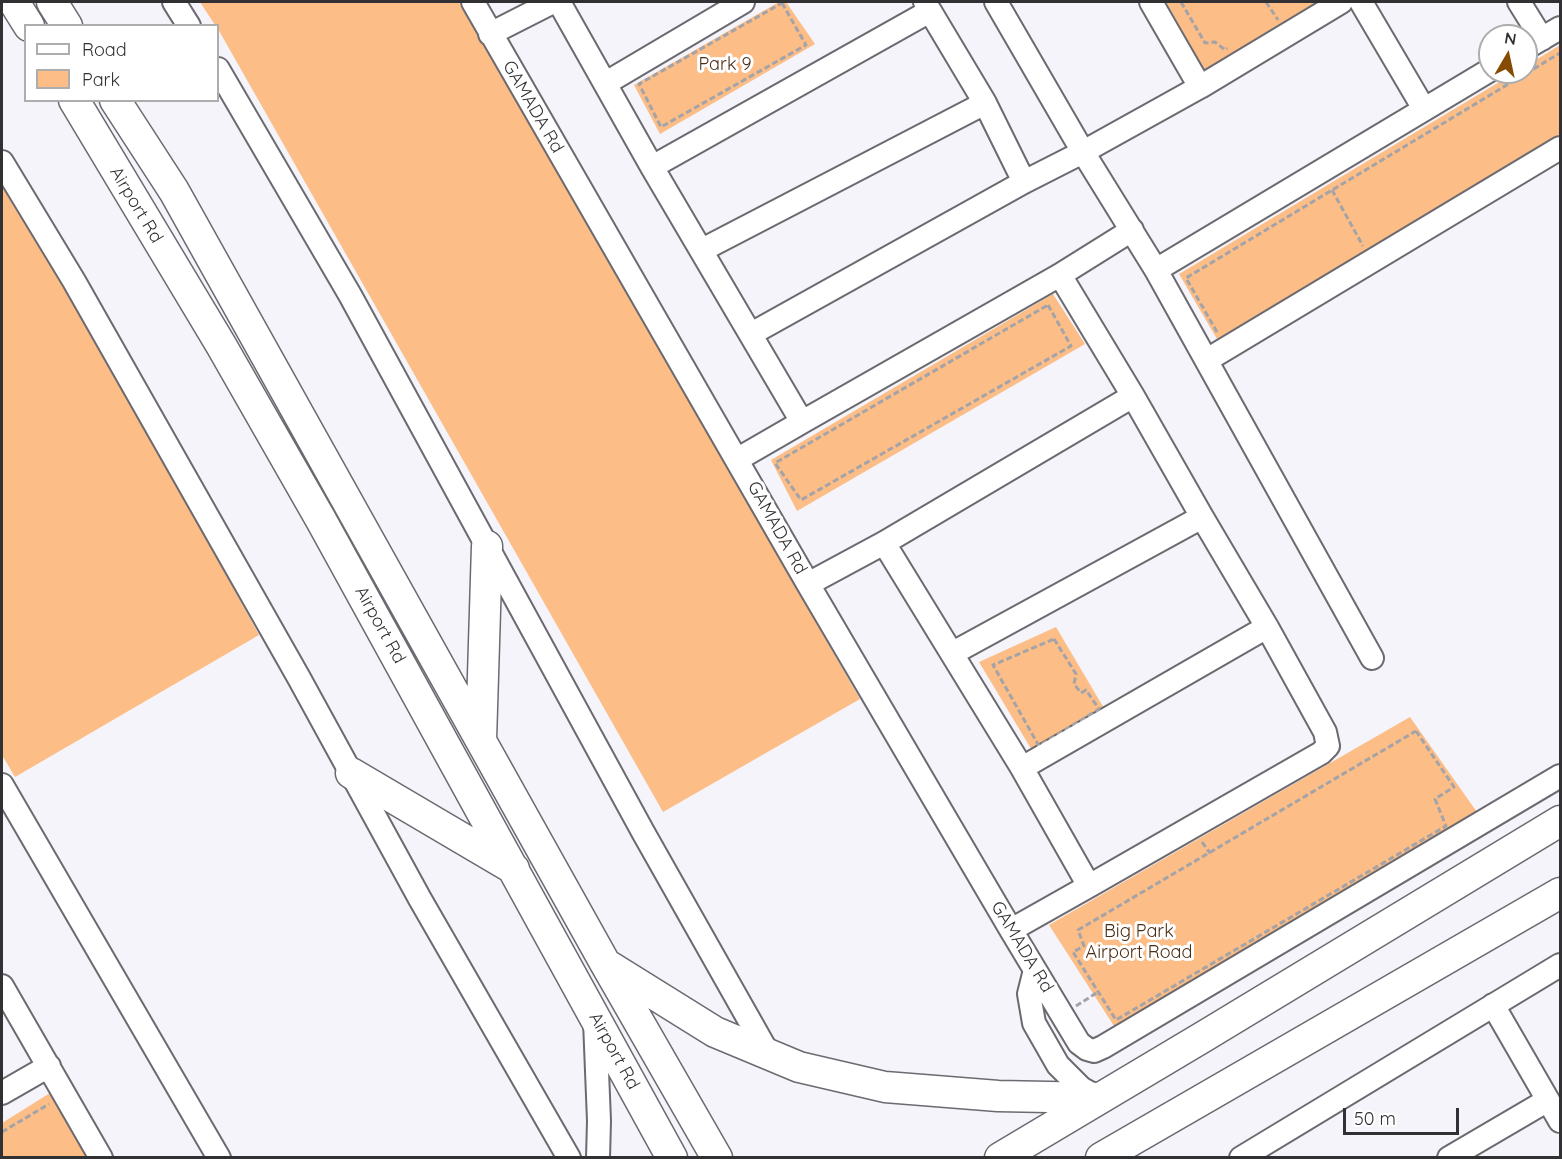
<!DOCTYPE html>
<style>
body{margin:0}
#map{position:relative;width:1562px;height:1159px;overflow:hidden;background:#f4f4fa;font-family:Quicksand,sans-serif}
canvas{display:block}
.frame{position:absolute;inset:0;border:3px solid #313134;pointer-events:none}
.legend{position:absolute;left:24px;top:24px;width:195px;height:78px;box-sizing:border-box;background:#fff;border:2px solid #adadae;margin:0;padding:8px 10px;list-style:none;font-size:18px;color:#313134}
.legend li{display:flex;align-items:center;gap:12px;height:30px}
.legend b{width:30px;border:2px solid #adadae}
.north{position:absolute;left:1478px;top:24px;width:60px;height:60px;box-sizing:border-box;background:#fff;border:2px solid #adadae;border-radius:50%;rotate:9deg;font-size:16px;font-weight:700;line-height:24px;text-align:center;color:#313134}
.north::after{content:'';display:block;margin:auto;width:21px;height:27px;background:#864b02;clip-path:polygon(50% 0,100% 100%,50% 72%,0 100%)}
.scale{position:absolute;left:1343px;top:1108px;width:116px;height:27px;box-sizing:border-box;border:3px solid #313134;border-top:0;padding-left:8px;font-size:18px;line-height:21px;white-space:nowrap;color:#313134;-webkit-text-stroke:4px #fff;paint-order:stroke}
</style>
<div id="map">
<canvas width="1562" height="1159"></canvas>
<div class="frame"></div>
<ul class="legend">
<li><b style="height:8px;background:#fff"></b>Road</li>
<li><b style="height:16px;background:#fcbd86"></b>Park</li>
</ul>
<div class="north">N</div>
<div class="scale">50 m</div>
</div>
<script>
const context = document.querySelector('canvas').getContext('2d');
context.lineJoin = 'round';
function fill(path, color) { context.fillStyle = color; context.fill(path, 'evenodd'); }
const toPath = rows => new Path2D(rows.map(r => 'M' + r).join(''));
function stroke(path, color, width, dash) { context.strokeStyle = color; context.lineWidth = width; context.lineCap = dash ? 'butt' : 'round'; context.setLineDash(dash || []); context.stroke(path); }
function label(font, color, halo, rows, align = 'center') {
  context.font = font + ' Quicksand,sans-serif'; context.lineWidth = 6; context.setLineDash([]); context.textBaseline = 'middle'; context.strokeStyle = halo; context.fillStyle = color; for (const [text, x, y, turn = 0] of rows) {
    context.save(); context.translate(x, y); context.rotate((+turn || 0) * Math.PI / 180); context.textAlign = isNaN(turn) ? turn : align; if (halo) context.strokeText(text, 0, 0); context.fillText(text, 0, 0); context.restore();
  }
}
fill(toPath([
 [200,2,459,2,860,699,663,812,218,29,218,26,215,25],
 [779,2,786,2,815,44,660,134,634,85],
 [1166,2,1327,2,1206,73],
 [1560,45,1560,134,1217,339,1179,274,1516,72,1526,72,1526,66],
 [2,183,77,303,259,635,15,777,2,755],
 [1053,294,1085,344,797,511,771,460],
 [1056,627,1105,710,1033,752,979,662],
 [1410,717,1479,815,1114,1026,1049,925],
 [50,1093,88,1157,2,1158,2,1123]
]), '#fcbd86');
const minor = toPath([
 [174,2,189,26],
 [473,2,808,584,1011,930,1079,1043,1087,1049,1094,1051,1103,1047,1560,776],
 [559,2,652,167,802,422,738,459],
 [996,2,1083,152,1156,270,1372,658],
 [1151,2,1200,87],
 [1361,2,1424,109],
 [1519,2,1542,39],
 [930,11,985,103,1024,182],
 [490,34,553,2],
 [1526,48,1560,28],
 [218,69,350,295,643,832,769,1055],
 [606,83,743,2],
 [2,162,74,281,299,678,420,899,569,1158],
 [652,167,930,11,925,2],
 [702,250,985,103],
 [1156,270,1490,70],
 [1060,275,1133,396],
 [751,334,1024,182,1083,152,1200,87,1341,2],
 [1207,360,1560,148],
 [802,422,1060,275,1132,230],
 [884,543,1022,768],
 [808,584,884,543,1133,396,1202,517,1267,627,1022,768,1089,886,1011,930],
 [953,653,1202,517],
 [2,785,219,1158],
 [1089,886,1321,753,1328,746,1325,732,1267,627],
 [1035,970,1029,994,1034,1023,1058,1065,1081,1088,1099,1098],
 [2,986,101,1158],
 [1493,1005,1560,1121],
 [595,1021,599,1121,598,1158],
 [2,1093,49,1066],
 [1241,1158,1560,965],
 [1449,1158,1548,1100]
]);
const major = toPath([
 [14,2,29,26],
 [52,2,67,26],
 [74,100,221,345,321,520,672,1158],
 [115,100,174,191,605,963,717,1158],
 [481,740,487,546],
 [351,773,514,869],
 [609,966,715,1032,799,1067,885,1087,998,1096,1099,1098],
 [1000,1158,1203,1037,1560,821],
 [1101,1158,1560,893]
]);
stroke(minor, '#6a6a70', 26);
stroke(major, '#6a6a70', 33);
stroke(toPath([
 [1181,2,1205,43,1215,42,1225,50,1227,48],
 [1266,2,1278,20],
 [782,3,806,45,661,127,639,84,782,3],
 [1332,190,1363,246],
 [1048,305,1071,346,801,500,775,463,1048,305],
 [1217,332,1186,278,1560,53],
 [1054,639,1076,674,1074,684,1081,693,1086,690,1099,709,1039,746,993,665,1054,639],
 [1416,731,1454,787,1435,799,1446,826,1116,1020,1073,952,1084,946,1078,930,1416,731],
 [1202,842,1210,853],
 [1076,1006,1098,992],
 [2,1132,49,1104]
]), '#a3a3a8', 3, [6, 3]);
stroke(minor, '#fff', 22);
stroke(major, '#fff', 30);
label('18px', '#4a2e14', '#fff', [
 ["Park 9",725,65],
 ["Big Park",1139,932],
 ["Airport Road",1139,953]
]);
label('18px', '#313134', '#fff', [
 ["GAMADA Rd",533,107,60],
 ["Airport Rd",136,205,59],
 ["GAMADA Rd",777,528,61],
 ["Airport Rd",380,625,61],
 ["GAMADA Rd",1022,947,59],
 ["Airport Rd",614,1051,61]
]);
</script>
